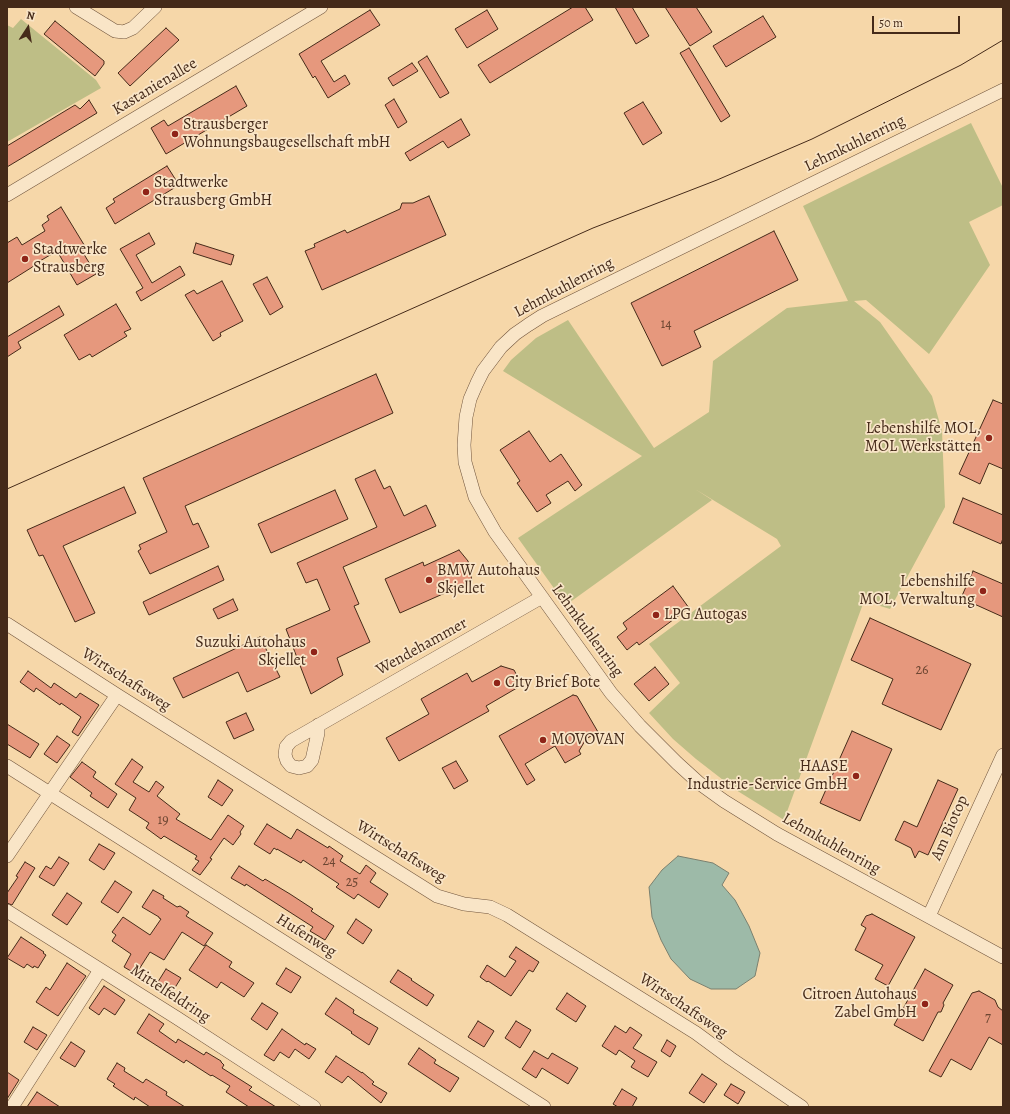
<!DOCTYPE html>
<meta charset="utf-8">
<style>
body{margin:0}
#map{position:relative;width:1010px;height:1114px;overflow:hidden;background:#f6d7a9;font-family:Alegreya,serif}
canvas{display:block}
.frame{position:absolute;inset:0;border:8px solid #452a19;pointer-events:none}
.north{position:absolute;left:8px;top:8px;width:40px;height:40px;-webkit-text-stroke:3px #f9e5c7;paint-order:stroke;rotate:12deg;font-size:11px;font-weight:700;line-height:16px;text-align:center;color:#452a19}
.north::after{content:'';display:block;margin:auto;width:14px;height:18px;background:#452a19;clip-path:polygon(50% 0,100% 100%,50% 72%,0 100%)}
.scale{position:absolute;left:872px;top:16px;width:88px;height:18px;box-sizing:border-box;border:2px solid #452a19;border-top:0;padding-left:5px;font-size:12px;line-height:14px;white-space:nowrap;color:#452a19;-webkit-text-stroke:3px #f9e5c7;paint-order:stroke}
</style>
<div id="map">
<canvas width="1010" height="1114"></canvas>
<div class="frame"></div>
<div class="north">N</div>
<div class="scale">50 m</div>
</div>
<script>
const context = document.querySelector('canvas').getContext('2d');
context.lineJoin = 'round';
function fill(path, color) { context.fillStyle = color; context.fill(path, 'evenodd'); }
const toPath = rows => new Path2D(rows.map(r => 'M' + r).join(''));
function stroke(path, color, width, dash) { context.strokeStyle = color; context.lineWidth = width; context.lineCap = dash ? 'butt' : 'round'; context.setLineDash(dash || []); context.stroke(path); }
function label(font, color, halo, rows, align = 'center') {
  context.font = font + ' Alegreya,serif'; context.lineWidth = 3.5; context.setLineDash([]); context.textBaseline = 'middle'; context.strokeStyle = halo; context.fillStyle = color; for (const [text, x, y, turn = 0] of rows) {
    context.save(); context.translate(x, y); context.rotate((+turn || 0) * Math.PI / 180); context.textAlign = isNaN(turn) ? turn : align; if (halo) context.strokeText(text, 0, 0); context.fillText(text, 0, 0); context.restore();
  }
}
fill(toPath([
 [21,19,96,80,101,88,7,142,7,25,13,28],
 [971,123,1003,188,1003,205,969,222,990,265,929,354,866,300,854,301,880,322,932,396,942,431,945,507,890,609,864,601,784,820,736,790,696,759,673,739,649,713,680,683,649,644,781,546,777,539,695,489,712,500,566,605,518,538,642,456,503,371,511,360,536,338,568,320,654,448,709,412,713,361,787,308,848,301,803,206]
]), '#bebe86');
const water = toPath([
 [678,856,713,863,729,873,722,885,735,900,749,926,760,953,755,976,736,989,711,989,690,979,671,959,661,940,652,917,649,887,662,870,678,856]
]);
fill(water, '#9dbaa8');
stroke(water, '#7a806f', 1);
const building = toPath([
 [573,7,585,7,593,20,490,83,478,65,573,7],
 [615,7,632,7,649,36,636,44,615,7],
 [665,7,696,7,712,32,690,46,665,7],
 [370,10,380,25,321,61,334,82,345,75,350,84,328,98,315,76,313,78,299,54,370,10],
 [487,10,498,29,467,48,455,29,487,10],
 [763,16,776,37,726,67,713,46,763,16],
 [55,21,104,61,104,64,95,76,44,34,55,21],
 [166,28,179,40,130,86,118,73,166,28],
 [689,48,730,116,721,122,680,53,689,48],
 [427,56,449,93,440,98,418,62,427,56],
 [412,63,418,71,393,86,388,78,412,63],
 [236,86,247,106,166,154,151,128,164,120,168,126,236,86],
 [394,99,407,122,398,128,385,105,394,99],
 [89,100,97,113,7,167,7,146,75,105,80,109,89,100],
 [643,102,662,133,643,145,624,113,643,102],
 [461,119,470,135,448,148,443,141,410,161,405,153,461,119],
 [167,166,179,185,115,224,106,208,115,202,113,199,167,166],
 [429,196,446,235,322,290,305,251,315,247,314,244,345,230,347,233,400,209,402,203,413,203,429,196],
 [61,207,86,248,82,251,96,274,77,285,57,251,33,265,34,266,7,283,7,243,17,237,22,245,45,231,42,225,49,220,47,216,61,207],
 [774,231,798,280,694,331,701,347,662,366,631,303,774,231],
 [149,233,155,244,136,255,152,283,180,266,185,275,141,301,136,292,143,288,120,249,149,233],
 [196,243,234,255,231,265,193,253,196,243],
 [267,277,283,307,270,315,253,284,267,277],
 [222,281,243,321,220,333,221,336,213,341,185,295,194,290,197,294,222,281],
 [116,304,131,329,124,332,127,336,92,357,90,354,79,360,64,335,116,304],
 [59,306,64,315,18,342,21,348,7,357,7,337,59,306],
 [376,374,393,413,185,506,193,525,198,523,209,547,150,574,138,551,141,549,139,545,167,532,143,478,376,374],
 [993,400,1003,404,1003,469,989,463,980,484,959,474,993,400],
 [529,431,550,462,561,454,582,485,575,491,568,481,546,495,551,503,537,512,517,483,520,481,500,450,529,431],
 [375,470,384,489,390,486,404,516,426,505,436,526,343,567,359,604,354,606,370,642,337,658,343,675,311,694,286,629,330,610,317,579,306,583,297,563,377,527,355,479,375,470],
 [124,487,136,513,63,546,95,613,75,622,43,555,39,556,27,530,124,487],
 [335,490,348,519,271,553,258,524,335,490],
 [963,498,1003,515,1003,538,1001,544,953,523,963,498],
 [459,550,468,561,472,581,400,613,385,579,423,562,424,566,459,550],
 [218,566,224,580,149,615,143,602,218,566],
 [973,571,1003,584,1003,617,961,598,973,571],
 [673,586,689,608,639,645,637,642,627,650,617,637,627,629,623,623,673,586],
 [233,599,238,610,218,619,213,609,233,599],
 [870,618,971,664,941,730,882,704,893,679,851,660,870,618],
 [260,637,280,677,247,692,238,672,183,698,173,678,260,637],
 [501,666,514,670,522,685,486,706,489,711,399,761,386,738,429,714,421,699,467,673,472,682,501,666],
 [655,667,669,684,649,701,634,684,655,667],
 [28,671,51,688,54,683,76,698,80,693,99,705,78,736,72,732,81,717,61,703,60,705,36,688,34,692,20,682,28,671],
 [573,695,577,696,598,732,586,739,579,751,581,754,565,763,555,746,525,764,535,780,527,785,499,736,573,695],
 [246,713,254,730,234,739,226,722,246,713],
 [7,724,39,744,30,758,7,744,7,724],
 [852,731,892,749,860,821,820,803,852,731],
 [57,736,70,745,57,763,44,754,57,736],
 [132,759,143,767,133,782,149,792,156,781,164,787,157,796,180,814,176,819,211,840,228,815,244,826,240,832,241,834,233,845,224,838,210,858,212,859,200,875,192,870,199,861,195,859,197,856,164,836,161,839,146,828,149,823,129,810,136,798,115,784,132,759],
 [456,761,468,781,454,789,442,768,456,761],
 [82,762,96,772,93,777,117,794,108,808,90,796,92,793,70,777,82,762],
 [218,780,233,790,222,806,208,797,218,780],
 [938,780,958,789,928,855,919,851,915,858,911,848,895,840,904,821,917,827,938,780],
 [267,824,291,839,297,829,328,848,329,846,343,856,340,861,360,874,366,865,376,873,370,882,388,894,379,908,358,894,354,899,336,887,339,884,303,860,301,863,277,849,277,850,274,848,270,854,254,844,267,824],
 [99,844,115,853,104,870,89,860,99,844],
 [59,857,69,863,54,886,39,877,46,866,51,869,59,857],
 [25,862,35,868,12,905,7,903,7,893,18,877,16,876,25,862],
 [239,866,263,881,265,879,290,894,313,909,311,911,334,926,325,940,310,931,313,927,246,884,245,886,231,878,239,866],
 [115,881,132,892,118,913,101,902,115,881],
 [153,890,164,896,163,898,177,907,180,906,189,912,186,916,213,933,204,946,182,932,164,960,150,952,136,974,124,967,131,954,112,941,116,935,112,932,123,917,150,935,161,919,159,918,159,917,142,907,153,890],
 [67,893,82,903,67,925,52,915,67,893],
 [872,914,915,937,888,986,875,979,883,965,855,950,866,928,861,925,866,916,872,914],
 [356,919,372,930,363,944,347,933,356,919],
 [21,937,44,952,43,953,46,955,38,968,34,966,33,968,27,964,24,968,7,958,21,937],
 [206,945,232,962,229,967,254,983,244,997,221,982,217,988,189,970,206,945],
 [516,947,539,962,533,972,529,970,511,996,488,981,487,982,480,977,487,965,505,977,516,961,509,957,516,947],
 [67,963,86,976,58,1016,36,1002,46,987,50,990,67,963],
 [286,968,301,977,291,993,276,984,286,968],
 [166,969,181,978,171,994,156,985,166,969],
 [925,969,953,985,943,1003,944,1005,941,1012,938,1012,923,1041,894,1025,925,969],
 [398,970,412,979,411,980,434,995,427,1006,390,982,398,970],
 [104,986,125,1000,115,1015,104,1008,99,1015,89,1008,104,986],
 [979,991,995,1000,998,1007,1003,1011,1003,1045,989,1037,971,1070,951,1059,941,1077,929,1071,972,993,979,991],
 [567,993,586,1006,576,1022,556,1009,567,993],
 [336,998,354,1010,353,1013,378,1028,369,1045,351,1033,352,1032,325,1014,336,998],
 [262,1003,278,1013,267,1030,251,1019,262,1003],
 [149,1014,164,1024,159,1031,176,1043,178,1039,204,1055,206,1052,221,1061,221,1062,224,1065,222,1068,252,1087,249,1090,276,1107,249,1107,226,1092,230,1086,212,1075,211,1076,186,1060,184,1063,137,1033,149,1014],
 [478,1021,494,1031,484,1047,468,1037,478,1021],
 [516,1021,531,1030,520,1048,505,1038,516,1021],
 [615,1026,626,1033,630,1027,642,1035,633,1048,657,1062,648,1077,631,1067,635,1061,619,1050,616,1055,602,1046,615,1026],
 [33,1027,47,1035,37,1050,24,1042,33,1027],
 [282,1029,305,1045,306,1043,316,1049,309,1059,295,1049,289,1058,280,1052,274,1061,264,1055,282,1029],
 [667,1040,676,1046,670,1057,661,1051,667,1040],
 [71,1042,85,1051,75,1067,60,1058,71,1042],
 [419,1048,436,1060,434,1063,459,1078,450,1092,408,1064,419,1048],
 [534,1051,548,1059,552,1053,578,1068,568,1084,542,1068,536,1078,522,1069,534,1051],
 [336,1056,362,1073,362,1072,374,1082,372,1084,387,1093,381,1103,348,1076,342,1083,325,1072,336,1056],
 [117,1063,125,1068,124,1071,143,1083,146,1079,167,1092,166,1095,185,1107,150,1107,135,1097,134,1100,113,1086,115,1084,107,1079,117,1063],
 [7,1072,19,1080,7,1099,7,1072],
 [702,1074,717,1084,704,1103,689,1093,702,1074],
 [731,1084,745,1092,738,1104,724,1095,731,1084],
 [622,1089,637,1098,632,1107,618,1107,613,1104,622,1089],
 [37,1092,60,1107,27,1107,37,1092]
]);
fill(building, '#e6987d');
stroke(building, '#452a19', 1);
const minor = toPath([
 [76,7,115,31,124,32,133,28,155,7],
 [1003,90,542,316,528,325,515,334,501,347,483,371,477,383,470,399,466,417,464,445,465,462,475,497,495,532,611,693,640,726,677,763,699,783,724,801,777,834,1003,957],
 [7,195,321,7],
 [7,624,117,695,437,896,464,904,490,907,507,915,696,1033,730,1058,802,1107],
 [318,725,318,733,312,760,307,766,299,768,291,766,287,761,285,755,286,747,291,741,542,597],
 [7,766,544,1107],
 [7,856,117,695],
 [7,911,177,1018,314,1107],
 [929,916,1003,755],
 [12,1107,100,970]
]);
stroke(minor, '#71553d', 14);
stroke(minor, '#f9e5c7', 13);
stroke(toPath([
 [7,489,593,228,717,180,812,139,961,65,1003,40]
]), '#452a19', 1);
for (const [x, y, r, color] of [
 [175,134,4,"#8f2418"],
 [146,192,4,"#8f2418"],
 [25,259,4,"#8f2418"],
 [989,438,4,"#8f2418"],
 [429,580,4,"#8f2418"],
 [983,591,4,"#8f2418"],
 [656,615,4,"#8f2418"],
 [314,652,4,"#8f2418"],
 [497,683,4,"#8f2418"],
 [543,740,4,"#8f2418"],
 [856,776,4,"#8f2418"],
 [925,1004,4,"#8f2418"]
]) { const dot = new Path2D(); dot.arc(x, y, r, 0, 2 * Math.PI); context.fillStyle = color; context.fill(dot); stroke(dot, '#f9e5c7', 1.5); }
label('14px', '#6d4632', null, [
 ["14",666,325],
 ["26",922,671],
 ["19",163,821],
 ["24",329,862],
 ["25",352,883],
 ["7",988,1019]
]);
label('16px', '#452a19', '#f9e5c7', [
 ["Kastanienallee",155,87,-31],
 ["Lehmkuhlenring",855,144,-26],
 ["Lehmkuhlenring",564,288,-28],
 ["Lehmkuhlenring",587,631,54],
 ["Wendehammer",422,647,-29],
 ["Wirtschaftsweg",126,680,33],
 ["Am Biotop",950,828,-66],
 ["Lehmkuhlenring",831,844,29],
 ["Wirtschaftsweg",401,852,32],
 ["Hufenweg",306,936,32],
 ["Mittelfeldring",170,994,33],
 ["Wirtschaftsweg",683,1006,34]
]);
label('16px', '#452a19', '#f9e5c7', [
 ["Strausberger",183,125],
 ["Wohnungsbaugesellschaft mbH",183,143],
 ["Stadtwerke",154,183],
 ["Strausberg GmbH",154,201],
 ["Stadtwerke",33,250],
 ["Strausberg",33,268],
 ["Lebenshilfe MOL,",981,429,"right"],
 ["MOL Werkstätten",981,447,"right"],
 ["BMW Autohaus",437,571],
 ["Skjellet",437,589],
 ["Lebenshilfe",975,582,"right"],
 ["MOL, Verwaltung",975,600,"right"],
 ["LPG Autogas",664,615],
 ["Suzuki Autohaus",306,643,"right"],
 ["Skjellet",306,661,"right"],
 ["City Brief Bote",505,683],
 ["MOVOVAN",551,740],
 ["HAASE",848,767,"right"],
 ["Industrie-Service GmbH",848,785,"right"],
 ["Citroen Autohaus",917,995,"right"],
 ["Zabel GmbH",917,1013,"right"]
], 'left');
</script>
